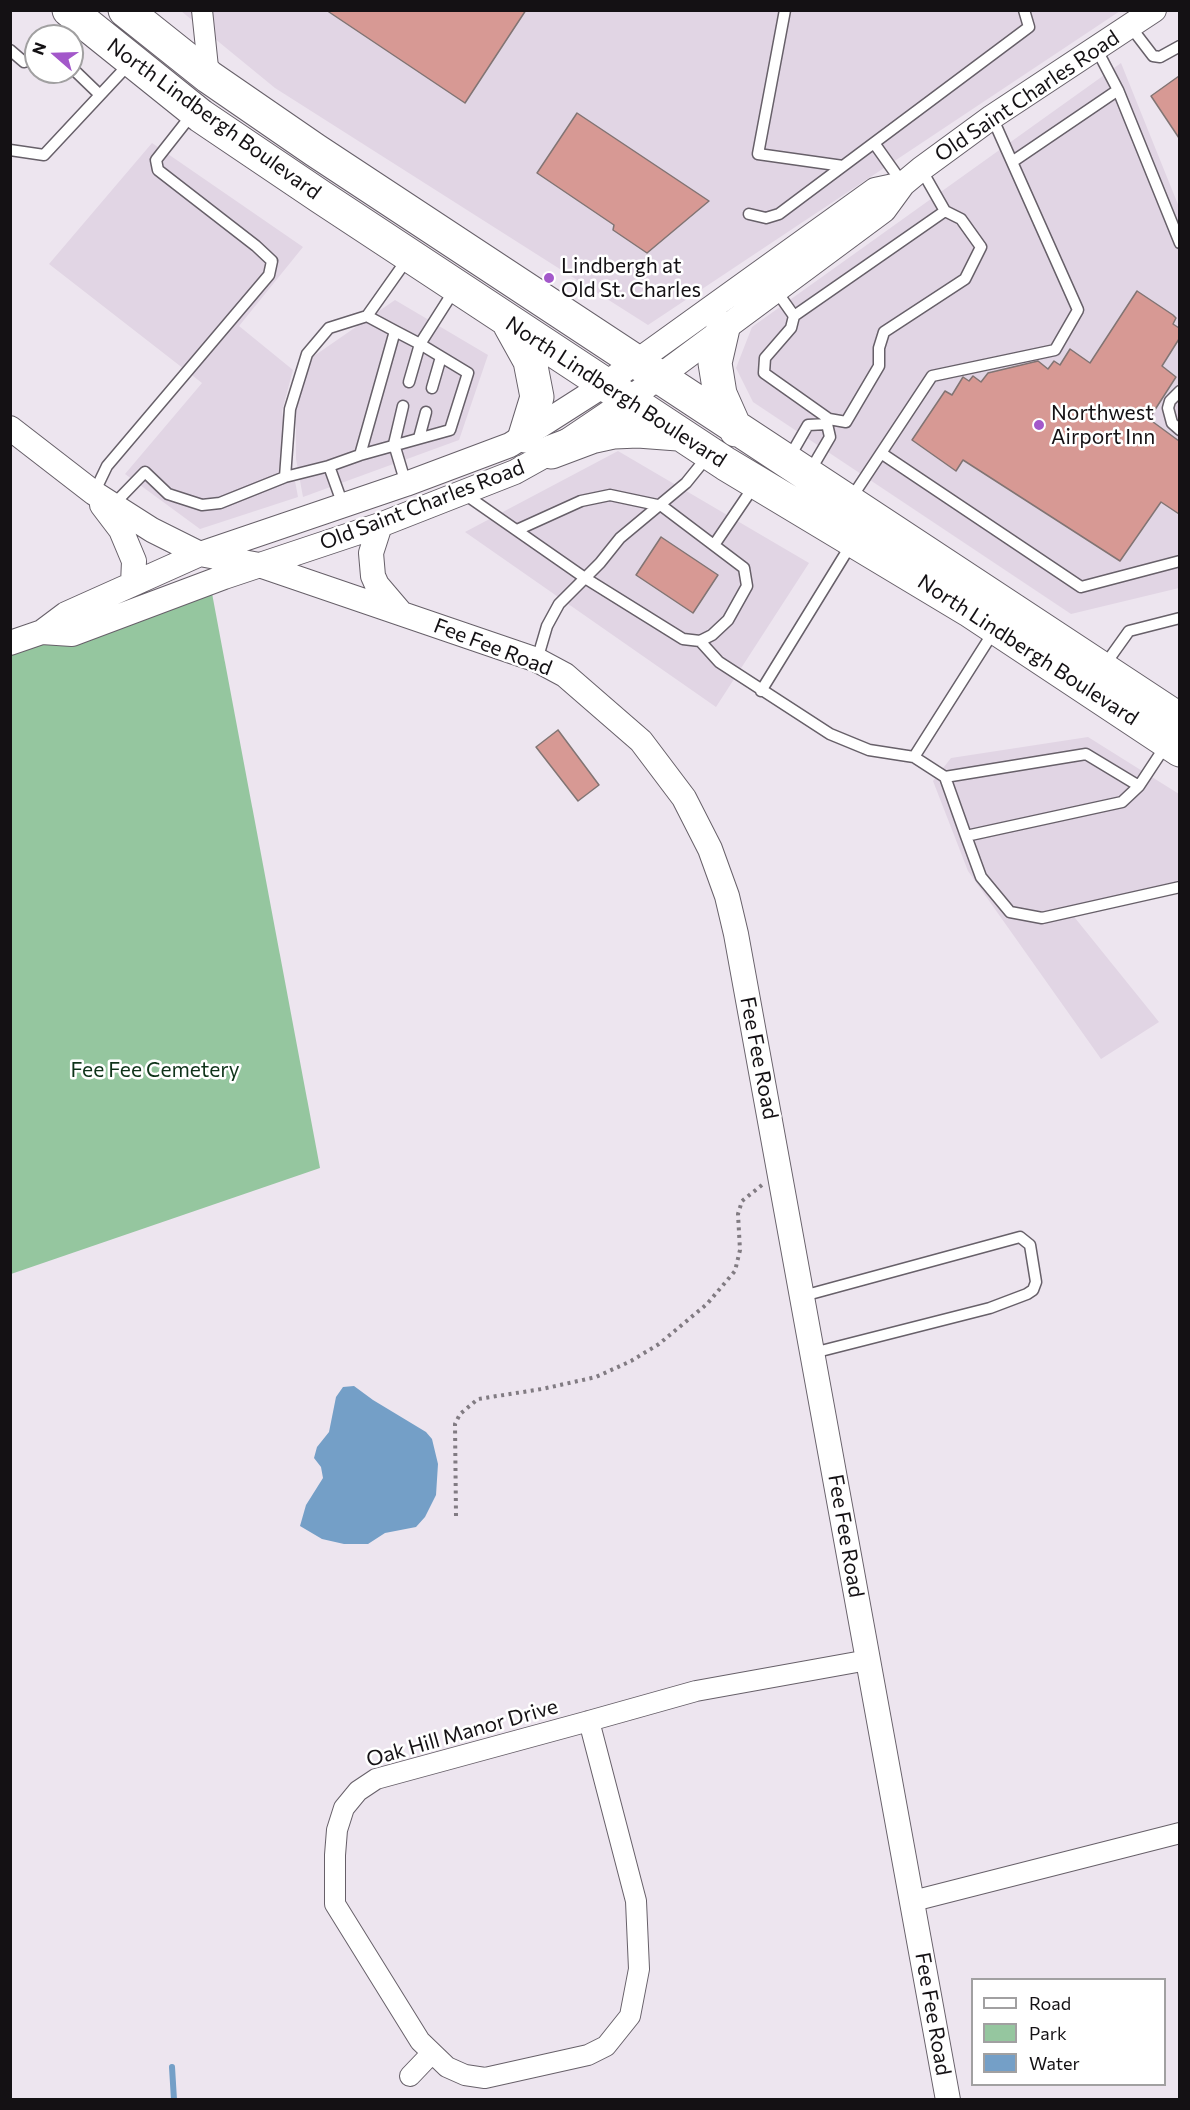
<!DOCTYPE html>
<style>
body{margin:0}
#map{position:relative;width:1190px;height:2110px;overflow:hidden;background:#ede5ef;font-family:Commissioner,sans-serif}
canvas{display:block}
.frame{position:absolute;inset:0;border:12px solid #141114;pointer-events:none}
.legend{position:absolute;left:971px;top:1978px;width:195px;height:108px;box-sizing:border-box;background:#fff;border:2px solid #a1a0a1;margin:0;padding:8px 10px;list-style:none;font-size:18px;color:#141114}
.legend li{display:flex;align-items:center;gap:12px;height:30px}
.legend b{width:30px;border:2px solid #a1a0a1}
.north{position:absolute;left:24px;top:24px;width:60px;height:60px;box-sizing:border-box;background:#fff;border:2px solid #a1a0a1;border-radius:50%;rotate:290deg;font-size:16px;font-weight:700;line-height:24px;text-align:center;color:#141114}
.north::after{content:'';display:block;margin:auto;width:21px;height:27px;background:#a358ca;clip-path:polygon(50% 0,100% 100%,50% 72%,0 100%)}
</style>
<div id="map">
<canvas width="1190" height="2110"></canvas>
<div class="frame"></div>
<ul class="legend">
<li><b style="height:8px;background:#fff"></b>Road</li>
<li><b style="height:16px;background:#95c69f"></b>Park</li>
<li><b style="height:16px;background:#749fc7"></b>Water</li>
</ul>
<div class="north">N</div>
</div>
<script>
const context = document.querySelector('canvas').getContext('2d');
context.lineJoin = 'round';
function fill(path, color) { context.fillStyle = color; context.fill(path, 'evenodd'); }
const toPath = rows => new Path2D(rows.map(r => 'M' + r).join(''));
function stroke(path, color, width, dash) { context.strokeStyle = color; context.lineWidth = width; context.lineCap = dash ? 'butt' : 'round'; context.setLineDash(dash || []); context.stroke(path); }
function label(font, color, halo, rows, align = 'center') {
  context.font = font + ' Commissioner,sans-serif'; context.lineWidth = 5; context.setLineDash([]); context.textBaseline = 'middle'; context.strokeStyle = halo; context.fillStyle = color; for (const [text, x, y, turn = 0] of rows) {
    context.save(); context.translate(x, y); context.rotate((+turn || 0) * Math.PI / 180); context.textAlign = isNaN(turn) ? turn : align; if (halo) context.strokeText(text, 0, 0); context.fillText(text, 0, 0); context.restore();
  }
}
fill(toPath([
 [181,11,1120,11,648,325,275,88],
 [1121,63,1179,207,1179,588,1071,614,753,402,736,368,752,327],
 [152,143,303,247,239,326,293,370,282,411,298,497,200,529,125,474,202,383,49,264],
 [395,300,488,355,459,440,303,497,296,459,296,409,311,358],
 [618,451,809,563,716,707,465,532],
 [1088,737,1179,794,1179,882,1067,908,1159,1022,1101,1059,968,871,933,781,951,758]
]), '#e1d5e4');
fill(toPath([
 [211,588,320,1168,11,1274,10,655]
]), '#95c69f');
fill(toPath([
 [354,1386,373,1400,426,1432,432,1439,438,1464,436,1495,425,1517,416,1527,385,1533,368,1544,344,1544,322,1539,300,1526,306,1505,323,1478,321,1467,314,1458,317,1447,329,1432,336,1397,343,1387]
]), '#749fc7');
stroke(toPath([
 [172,2067,174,2100]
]), '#749fc7', 6);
const building = toPath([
 [326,10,526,10,465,103,326,10],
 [1179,76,1179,138,1151,96,1179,76],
 [577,113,709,201,647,253,613,230,614,225,537,173,577,113],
 [1137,291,1173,315,1176,318,1173,324,1179,328,1179,339,1162,366,1176,377,1149,419,1179,441,1179,514,1161,502,1120,561,963,460,956,471,912,440,945,391,952,395,963,377,969,381,973,376,981,382,988,373,1038,361,1048,369,1054,361,1060,365,1070,349,1090,363,1137,291],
 [661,537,718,575,693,613,636,575,661,537],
 [558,730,599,785,578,801,536,747,558,730]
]);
fill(building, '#d79994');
stroke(building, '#817473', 1.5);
const service = toPath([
 [785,10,758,154,843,166],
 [1130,26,1153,56,1160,57,1180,46],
 [10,50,24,62,36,59],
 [72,68,100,95],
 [1118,90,1180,243],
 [874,143,903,184],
 [10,150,44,155,129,64],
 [1012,162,1118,90,1096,48],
 [921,169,945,211],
 [749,214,766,218,779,214,803,196,1029,27,1024,10],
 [775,289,794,316,791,328,765,358,764,373,829,419,846,422,879,366,879,348,884,332,965,279,981,247,961,219,945,211,794,316],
 [367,316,395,331,420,344,468,373,450,430,360,455,395,331],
 [409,382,420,344,455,289],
 [432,388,441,357],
 [1180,391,1170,401,1168,408,1172,423,1180,430],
 [403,406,394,444,406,484],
 [419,438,426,412],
 [881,453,1081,587,1180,561],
 [789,458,808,425,827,424],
 [329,466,360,455],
 [810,471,830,437,827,424,829,419],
 [94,493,107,466,269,275,272,261,256,246,158,170,156,160,193,113],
 [463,493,585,578,683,639,700,641,712,635,728,620,747,586,744,568,662,506,610,495,581,501,517,530],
 [850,500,932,376,1055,350,1078,310,992,117],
 [113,505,145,472,168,494,202,505,220,503,285,477],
 [343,505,329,466,285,477,290,409,307,354,329,328,367,316,408,258],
 [714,545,754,486],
 [700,641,719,662,830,734,869,750,914,757,945,777],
 [537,660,547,626,559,604,600,563,620,538,686,483,707,457],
 [1104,666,1129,631,1180,618],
 [761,691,852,543],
 [1166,745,1139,786,1122,802,966,836,981,877,1010,912,1042,918,1180,887],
 [914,757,994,631],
 [966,836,945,777,1086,754,1139,786],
 [803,1296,1020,1237,1030,1245,1036,1282,1033,1290,1027,1294,990,1308,813,1353]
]);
const minor = toPath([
 [202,10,209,77],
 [589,1721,636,1901,639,1969,630,2016,606,2046,588,2055,485,2078,465,2075,447,2067,420,2041,335,1904,335,1855,337,1830,344,1808,358,1791,376,1779,589,1721],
 [589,1721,696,1691,868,1660],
 [913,1901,1180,1833],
 [410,2076,431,2054]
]);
const tertiary = toPath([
 [10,428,94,493,152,530,200,554,259,565,537,660,565,675,641,741,684,798,710,849,727,896,736,934,948,2100],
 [102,505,121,530,134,561,133,584],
 [380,525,371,553,373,576,377,585,400,612],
 [42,632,72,634,224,577,380,525,515,472,551,452,628,400,884,210,903,184,921,169,992,117,1154,10],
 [10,643,42,632,66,614,200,554,406,484,510,445,604,385,875,190,903,184]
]);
const trunk = toPath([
 [69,10,201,116,321,197,726,464,969,610,1180,750],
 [125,10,209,77,315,150,1180,720],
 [510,325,530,361,537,397,525,436],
 [723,328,715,363,720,394,736,430],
 [551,452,591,437,614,432,638,431,678,434]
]);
stroke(service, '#676069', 13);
stroke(minor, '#676069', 22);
stroke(tertiary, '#676069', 26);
stroke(trunk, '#676069', 35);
stroke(toPath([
 [456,1516,455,1424,460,1414,478,1399,542,1389,596,1377,631,1361,659,1344,707,1304,735,1271,740,1250,738,1214,742,1201,762,1185]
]), '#817b82', 4, [3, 4.5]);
stroke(service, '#fff', 10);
stroke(minor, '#fff', 20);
stroke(tertiary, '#fff', 24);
stroke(trunk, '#fff', 33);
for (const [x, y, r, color] of [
 [549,278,6,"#a358ca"],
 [1039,425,6,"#a358ca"]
]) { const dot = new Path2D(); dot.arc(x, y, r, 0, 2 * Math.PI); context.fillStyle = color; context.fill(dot); stroke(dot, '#fff', 2); }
label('21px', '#141114', '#fff', [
 ["Old Saint Charles Road",1027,96,-34],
 ["North Lindbergh Boulevard",214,119,36],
 ["North Lindbergh Boulevard",616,392,33],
 ["Old Saint Charles Road",422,505,-21],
 ["Fee Fee Road",493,647,21],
 ["North Lindbergh Boulevard",1028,650,33],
 ["Fee Fee Road",759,1058,79],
 ["Fee Fee Road",846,1536,80],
 ["Oak Hill Manor Drive",462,1733,-16],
 ["Fee Fee Road",933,2014,80]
]);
label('21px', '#141114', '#fff', [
 ["Lindbergh at",561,266],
 ["Old St. Charles",561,290],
 ["Northwest",1051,413],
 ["Airport Inn",1051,437]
], 'left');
label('21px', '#0e3319', '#fff', [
 ["Fee Fee Cemetery",155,1070]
]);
</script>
